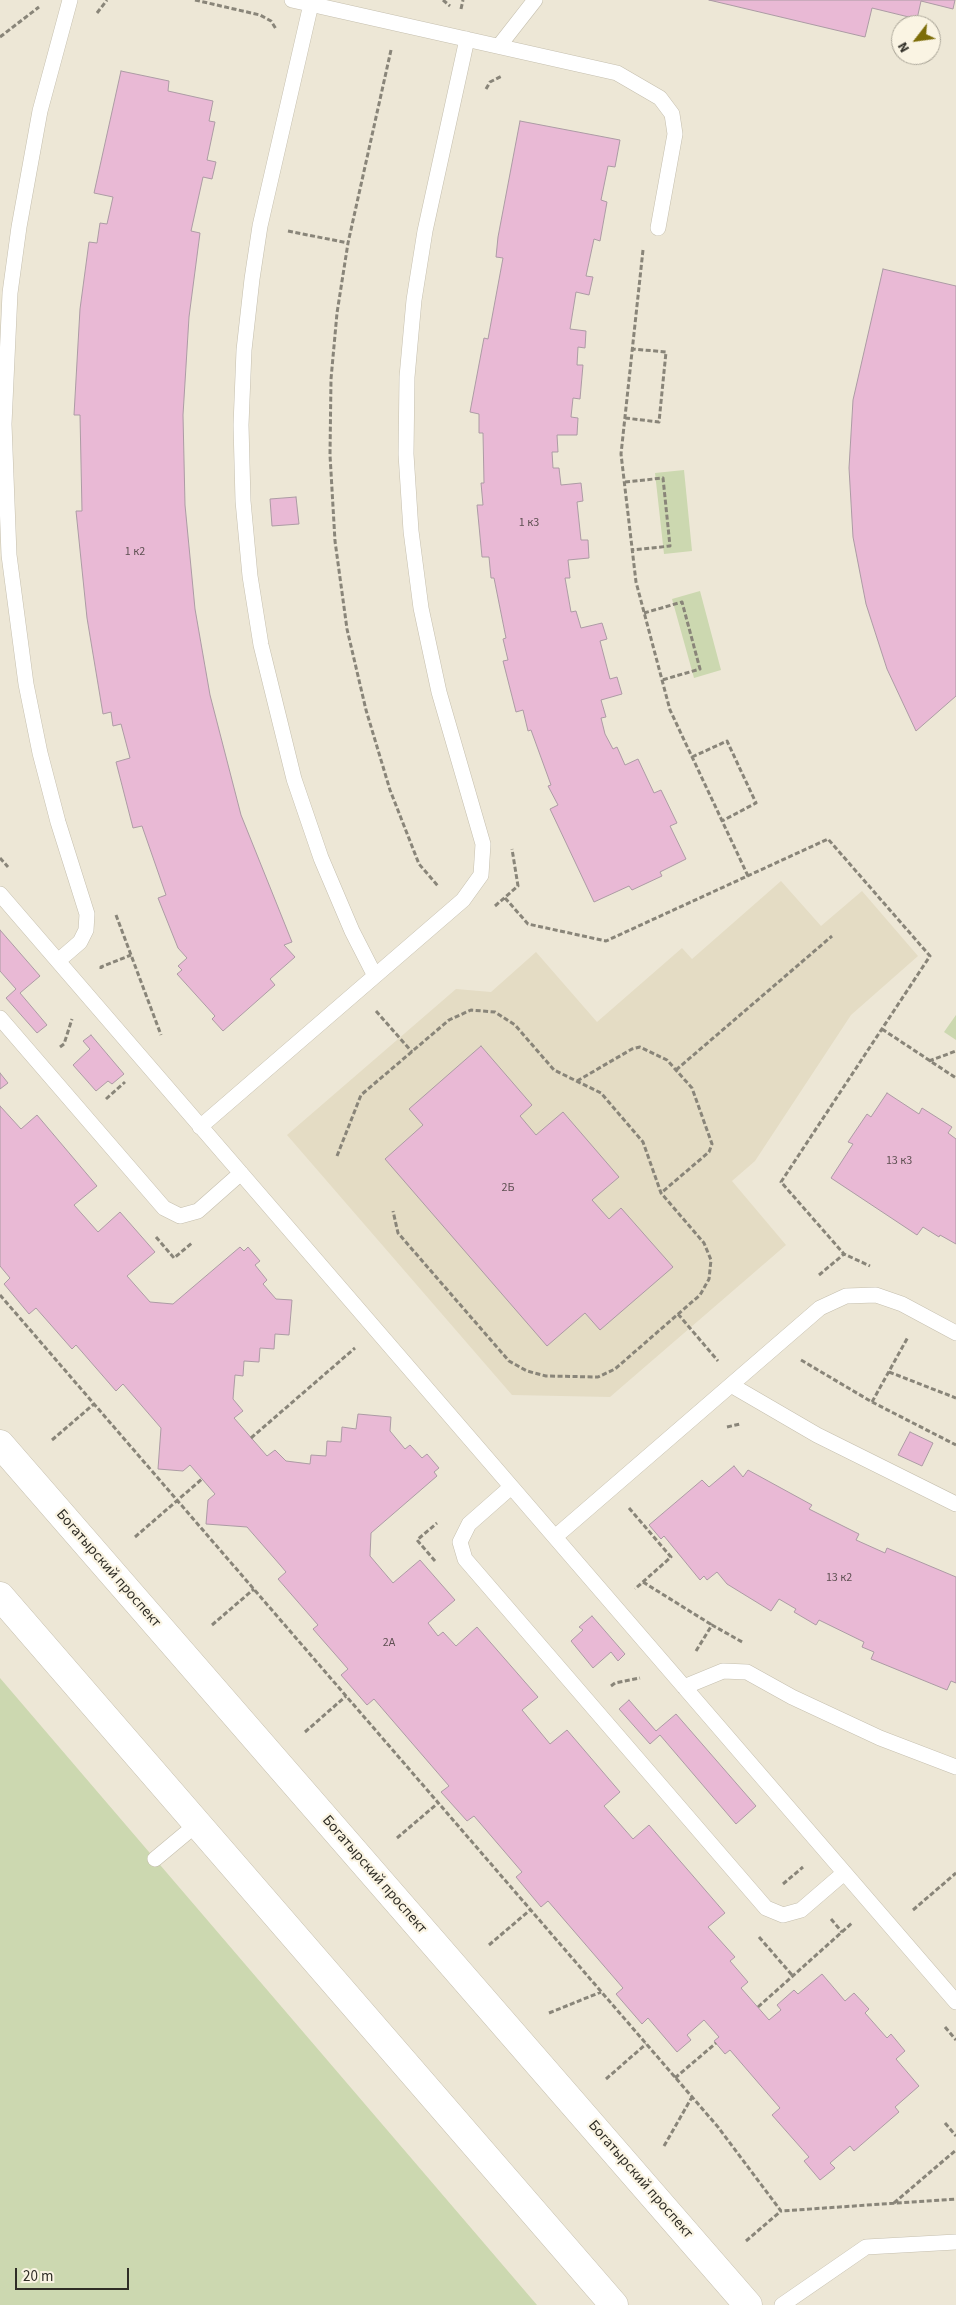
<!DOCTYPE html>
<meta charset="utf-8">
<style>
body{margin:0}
#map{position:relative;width:956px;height:2305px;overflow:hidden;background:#ede7d6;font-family:"Source Sans 3",sans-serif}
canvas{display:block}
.north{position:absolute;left:891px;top:15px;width:50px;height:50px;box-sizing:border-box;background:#faf4e3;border:1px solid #a9a497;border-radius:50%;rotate:240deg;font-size:14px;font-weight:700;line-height:20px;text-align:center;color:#2f2d26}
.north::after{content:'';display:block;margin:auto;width:18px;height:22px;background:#7d6d08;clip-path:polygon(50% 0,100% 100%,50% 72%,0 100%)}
.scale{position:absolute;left:15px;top:2268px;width:114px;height:22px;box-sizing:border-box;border:2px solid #2f2d26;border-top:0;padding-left:6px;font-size:15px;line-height:18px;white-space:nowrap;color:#2f2d26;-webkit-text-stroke:4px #faf4e3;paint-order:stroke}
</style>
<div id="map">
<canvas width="956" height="2305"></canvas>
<div class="north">N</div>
<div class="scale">20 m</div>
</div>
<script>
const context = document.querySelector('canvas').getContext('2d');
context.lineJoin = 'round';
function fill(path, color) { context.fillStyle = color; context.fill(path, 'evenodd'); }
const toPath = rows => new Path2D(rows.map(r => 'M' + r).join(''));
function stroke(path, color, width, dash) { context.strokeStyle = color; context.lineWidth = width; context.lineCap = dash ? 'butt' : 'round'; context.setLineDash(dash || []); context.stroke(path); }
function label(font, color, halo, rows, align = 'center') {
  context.font = font + ' "Source Sans 3",sans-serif'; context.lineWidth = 4.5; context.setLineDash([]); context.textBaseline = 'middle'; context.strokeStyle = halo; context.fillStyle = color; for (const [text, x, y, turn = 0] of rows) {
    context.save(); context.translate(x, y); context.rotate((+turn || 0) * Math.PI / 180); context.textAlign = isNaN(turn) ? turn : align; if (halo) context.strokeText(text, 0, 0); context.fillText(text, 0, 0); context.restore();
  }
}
fill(toPath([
 [781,881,821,926,862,891,918,956,851,1015,755,1161,732,1181,786,1245,610,1397,512,1395,287,1135,456,989,491,992,536,952,597,1022,682,948,692,959]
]), '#e4dcc4');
fill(toPath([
 [684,470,692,551,664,554,655,473],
 [700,591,721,670,694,678,672,599],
 [956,1015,956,1040,944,1032],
 [0,1678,155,1859,537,2305,0,2305]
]), '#ccd8b0');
const building = toPath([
 [709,0,955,0,953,9,921,1,917,19,872,8,865,37,709,0],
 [121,71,169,81,168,91,213,101,209,121,215,122,207,160,216,162,212,179,203,177,191,231,200,233,189,317,183,415,185,505,195,609,210,695,241,815,292,942,284,945,295,957,270,979,275,985,223,1031,212,1019,215,1016,177,974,182,970,178,966,187,958,178,948,158,898,166,895,142,826,133,828,116,762,130,758,121,724,113,726,111,712,103,714,87,618,76,511,82,511,80,415,74,415,78,344,80,309,89,242,97,243,100,223,107,224,113,197,94,193,121,71],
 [520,121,620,140,615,167,608,166,601,200,607,202,600,241,594,239,586,276,593,277,589,295,576,292,570,329,586,331,585,348,578,347,577,365,583,365,580,399,573,398,571,417,578,418,577,435,557,435,558,452,552,452,553,468,559,468,561,485,581,483,583,501,577,502,581,540,588,540,589,558,568,560,570,578,565,578,571,612,576,611,581,628,602,623,607,639,600,641,610,679,617,677,622,694,601,700,606,717,601,718,605,734,613,749,617,747,625,765,638,759,654,793,661,790,677,823,670,826,686,859,660,872,662,876,632,890,629,886,594,902,550,809,558,805,548,786,551,785,531,730,528,731,523,710,516,712,503,661,508,660,503,639,506,638,494,578,491,578,489,557,482,557,477,505,483,505,481,483,484,483,483,433,479,433,479,414,470,412,484,338,488,339,503,258,496,257,498,237,520,121],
 [883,269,956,286,956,696,916,731,887,669,866,604,853,537,849,468,853,400,883,269],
 [296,497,299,524,272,526,270,499,296,497],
 [0,930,40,976,20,993,47,1025,37,1033,6,998,16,989,0,971,0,930],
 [91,1035,124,1074,112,1084,108,1081,96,1091,73,1065,90,1049,83,1041,91,1035],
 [481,1046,532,1105,520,1116,536,1135,563,1112,619,1177,592,1200,609,1219,621,1208,673,1267,600,1330,585,1313,547,1346,385,1159,423,1125,409,1109,481,1046],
 [0,1073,8,1083,0,1089,0,1073],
 [887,1093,919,1114,922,1108,952,1127,948,1133,956,1139,956,1244,940,1235,939,1237,923,1227,917,1235,831,1178,853,1144,848,1142,867,1114,871,1117,887,1093],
 [0,1106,21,1129,37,1115,97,1186,74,1205,98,1232,120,1212,155,1252,127,1276,150,1302,173,1304,240,1247,244,1251,248,1247,260,1261,255,1265,267,1280,263,1284,276,1299,292,1300,289,1335,275,1334,274,1349,260,1348,259,1362,244,1361,243,1376,235,1375,233,1399,243,1411,234,1418,267,1456,275,1450,286,1461,310,1464,311,1455,326,1456,327,1441,341,1442,342,1427,356,1429,358,1414,391,1417,390,1431,405,1449,410,1445,422,1458,427,1454,439,1468,434,1472,437,1476,371,1533,370,1556,393,1583,420,1560,455,1600,428,1623,438,1636,443,1632,456,1646,477,1627,538,1697,522,1710,550,1744,567,1730,620,1792,604,1806,633,1839,649,1825,725,1913,708,1927,735,1957,730,1961,748,1982,741,1988,769,2020,781,2010,777,2005,794,1990,798,1994,822,1974,845,2001,854,1993,869,2009,865,2013,887,2038,891,2034,905,2051,896,2059,919,2086,895,2107,899,2112,854,2151,850,2146,830,2163,835,2168,820,2180,804,2161,809,2157,772,2115,780,2108,730,2050,725,2054,714,2041,719,2037,704,2020,687,2035,691,2040,677,2052,648,2018,642,2024,616,1994,623,1988,548,1901,541,1907,516,1877,522,1872,474,1816,467,1821,441,1792,449,1786,374,1699,367,1705,341,1675,348,1669,313,1629,318,1625,278,1579,286,1572,281,1566,247,1527,206,1524,208,1500,215,1494,190,1465,183,1471,158,1469,161,1428,123,1384,116,1391,76,1345,72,1349,36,1308,29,1314,4,1284,10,1278,0,1266,0,1106],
 [910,1432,933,1443,922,1466,898,1455,910,1432],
 [734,1466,743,1477,748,1470,812,1505,809,1509,859,1534,856,1540,885,1553,887,1548,956,1577,956,1683,951,1681,947,1690,871,1659,874,1652,862,1647,864,1642,819,1620,816,1625,794,1612,796,1609,779,1599,771,1611,727,1584,717,1572,707,1580,704,1576,700,1580,664,1536,661,1539,649,1525,702,1480,709,1487,734,1466],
 [592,1616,625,1654,618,1661,611,1652,593,1668,571,1641,583,1630,579,1627,592,1616],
 [629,1700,656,1731,676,1714,756,1806,736,1824,660,1735,650,1744,619,1709,629,1700]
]);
fill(building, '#e9b9d5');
stroke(building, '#ac9ba4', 1);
const service = toPath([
 [292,0,617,73,660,98,672,114,675,134,658,228],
 [311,4,260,226,252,279,244,350,241,425,243,501,250,576,261,645,294,779,321,858,352,931,375,976],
 [499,46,535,0],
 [0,894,956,2002],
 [58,961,80,942,86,930,87,914,58,822,40,753,26,684,9,555,4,424,10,293,19,227,40,111,70,0],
 [0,1018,164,1208,180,1216,198,1211,241,1173],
 [200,1127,463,900,481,875,483,844,439,692,421,608,411,531,406,454,407,377,414,300,425,231,467,39],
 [731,1385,817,1435,956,1504],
 [511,1487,469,1524,460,1542,465,1559,766,1908,783,1915,801,1910,844,1873],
 [555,1537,820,1308,846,1296,876,1295,902,1304,956,1333],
 [684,1687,723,1671,747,1672,792,1697,880,1738,956,1767],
 [155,1859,197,1824],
 [782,2305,866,2247,956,2242]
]);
const secondary = toPath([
 [0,1444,748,2305],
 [0,1596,614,2305]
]);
stroke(service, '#c5bfae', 16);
stroke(secondary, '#c5bfae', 29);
stroke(toPath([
 [195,0,260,15,271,21,276,29],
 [443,0,450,6],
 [461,9,463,0],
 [97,13,107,0],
 [0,37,39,7],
 [391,50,348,243,337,313,331,379,330,455,335,541,347,629,366,710,390,790,419,864,438,886],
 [486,89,490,82,502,76],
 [288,231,348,243],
 [643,250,621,454,636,582,670,710,748,876],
 [625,418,659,422,666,352,633,349],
 [625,482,663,478,670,546,632,550],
 [644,613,682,602,700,669,662,680],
 [692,757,727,741,756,803,722,821],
 [0,858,8,867],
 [505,898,528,924,606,941,828,839,930,956,781,1182,844,1254,870,1266],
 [495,906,518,886,512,849],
 [116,915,161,1035],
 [101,969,101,967,131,955],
 [376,1011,412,1052],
 [882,1029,956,1078],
 [60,1047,64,1044,72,1019],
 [929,1061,956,1051],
 [676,1070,832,936],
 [577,1081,632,1049,640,1047,667,1060,692,1088,712,1144,709,1152,661,1193],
 [106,1099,125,1082],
 [337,1156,361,1095,449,1020,471,1010,495,1012,515,1025,554,1070,601,1093,643,1142,661,1193,704,1243,711,1260,709,1279,700,1295,615,1369,598,1377,546,1376,527,1371,509,1361,398,1233,393,1211],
 [156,1237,174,1258,192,1243],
 [819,1275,844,1254],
 [0,1295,718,2127,781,2211,956,2199],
 [678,1314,718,1361],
 [801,1360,872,1402,956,1445],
 [889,1372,956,1398],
 [872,1402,908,1337],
 [727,1427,740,1424],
 [251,1438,355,1348],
 [52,1440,94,1404],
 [629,1508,671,1557,635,1589],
 [135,1537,202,1479],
 [435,1561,417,1540,437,1523],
 [643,1582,712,1625],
 [212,1625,254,1589],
 [696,1651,712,1625,744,1643],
 [611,1686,615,1683,640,1678],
 [305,1732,346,1696],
 [397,1838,438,1803],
 [783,1884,803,1867],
 [913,1910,956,1873],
 [831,1919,842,1932],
 [759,1937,792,1975],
 [489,1945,530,1910],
 [758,2007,852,1923],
 [549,2013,601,1992],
 [945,2027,956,2040],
 [675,2078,716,2043],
 [606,2079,646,2044],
 [945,2123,956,2136],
 [664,2146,692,2097],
 [894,2203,956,2150],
 [746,2241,781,2211]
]), '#898579', 3, [5, 2.5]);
stroke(service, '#fff', 15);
stroke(secondary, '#fff', 28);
label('12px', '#5e5052', null, [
 ["1 к3",529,523],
 ["1 к2",135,552],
 ["13 к3",899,1161],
 ["2Б",508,1188],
 ["13 к2",839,1578],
 ["2А",389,1643]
]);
label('15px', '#2f2d26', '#faf4e3', [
 ["Богатырский проспект",108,1569,49],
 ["Богатырский проспект",374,1875,49],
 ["Богатырский проспект",640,2180,49]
]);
</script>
